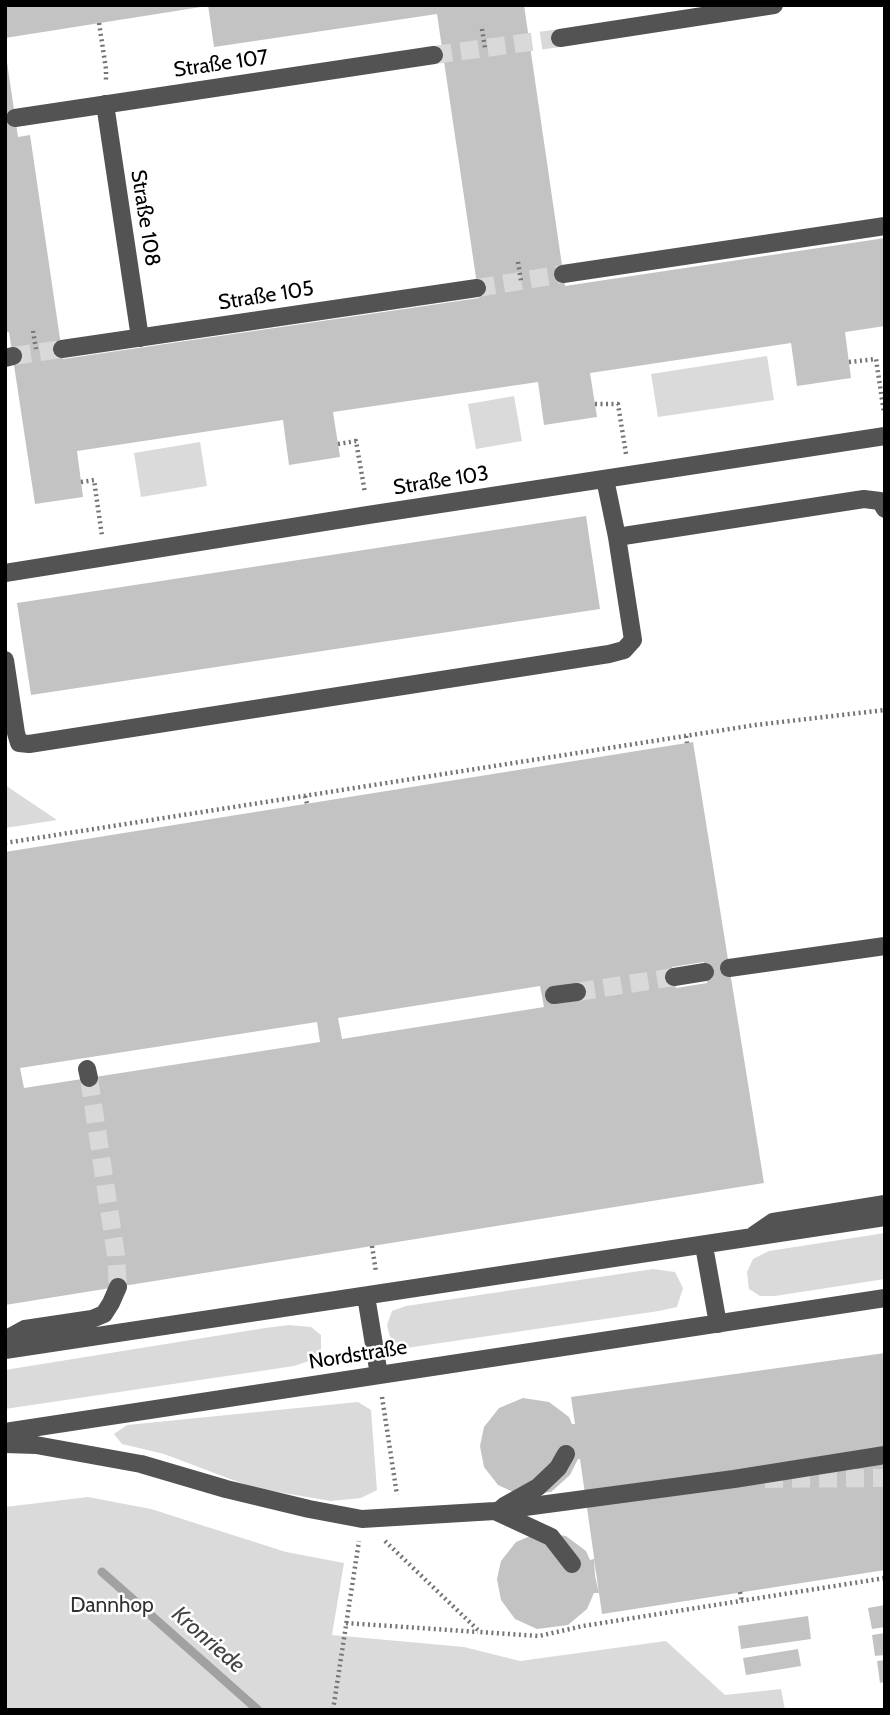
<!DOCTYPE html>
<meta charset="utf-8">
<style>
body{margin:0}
#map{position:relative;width:890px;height:1715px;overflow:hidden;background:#fff;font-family:Cabin,sans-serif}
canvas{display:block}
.frame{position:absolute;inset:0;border:7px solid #000;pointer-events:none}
</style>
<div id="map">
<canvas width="890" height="1715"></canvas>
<div class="frame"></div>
</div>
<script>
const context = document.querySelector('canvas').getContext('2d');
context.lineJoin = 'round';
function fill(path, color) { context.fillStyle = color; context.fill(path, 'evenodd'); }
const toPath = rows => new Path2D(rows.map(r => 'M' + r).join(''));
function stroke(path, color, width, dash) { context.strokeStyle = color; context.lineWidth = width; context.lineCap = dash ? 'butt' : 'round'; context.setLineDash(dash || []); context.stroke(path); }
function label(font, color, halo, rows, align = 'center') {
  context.font = font + ' Cabin,sans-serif'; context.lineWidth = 5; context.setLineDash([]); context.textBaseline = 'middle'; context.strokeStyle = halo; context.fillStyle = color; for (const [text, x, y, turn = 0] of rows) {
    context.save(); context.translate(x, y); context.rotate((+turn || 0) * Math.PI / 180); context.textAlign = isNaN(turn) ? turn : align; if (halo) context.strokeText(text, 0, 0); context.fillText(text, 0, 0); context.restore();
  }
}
fill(toPath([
 [767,356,774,400,658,417,651,374],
 [514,396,522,441,476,449,468,404],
 [200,442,207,486,141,497,134,453],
 [5,785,57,820,5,828],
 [885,1233,885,1279,775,1296,760,1296,749,1289,747,1272,753,1259,769,1251],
 [653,1269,675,1272,683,1288,677,1307,659,1311,406,1348,391,1341,387,1325,392,1311,406,1306],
 [289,1325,311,1327,321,1335,321,1350,312,1360,294,1366,5,1409,5,1370,265,1328],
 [358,1402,371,1410,377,1490,361,1498,331,1501,254,1488,164,1454,122,1444,114,1434,127,1425],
 [88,1497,151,1509,286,1552,344,1563,332,1635,464,1647,520,1661,666,1641,725,1695,781,1689,785,1710,5,1710,5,1507]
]), '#dadada');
stroke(toPath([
 [102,1572,258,1710]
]), '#a1a1a1', 9);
fill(toPath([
 [5,5,201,5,201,7,5,38],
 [208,5,524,5,565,286,885,238,885,326,845,332,851,378,797,386,791,343,590,373,597,417,544,425,538,382,333,412,340,457,289,465,283,420,77,451,83,497,35,504,9,332,5,332,5,62,7,62,18,137,30,135,63,359,479,298,437,14,214,47],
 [586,516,600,609,31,695,17,603],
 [693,742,764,1183,5,1305,5,852],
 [704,962,707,983,676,988,672,967],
 [540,986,544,1007,342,1039,338,1018],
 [317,1022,320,1042,24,1088,20,1068],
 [885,1353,885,1570,602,1614,599,1593,594,1593,587,1609,568,1625,537,1629,515,1619,501,1600,497,1579,501,1561,516,1542,540,1532,566,1536,586,1551,590,1560,594,1559,595,1576,599,1593,594,1559,594,1557,580,1459,578,1459,570,1475,551,1492,520,1495,498,1485,484,1467,480,1446,484,1427,499,1408,523,1398,549,1402,569,1417,572,1424,575,1424,571,1397],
 [885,1605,885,1627,872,1629,868,1608],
 [808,1616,811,1639,741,1649,738,1626],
 [885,1633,885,1655,875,1656,872,1635],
 [798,1649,801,1666,746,1675,743,1658],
 [885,1660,885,1682,880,1683,877,1661]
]), '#c3c3c3');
stroke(toPath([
 [434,55,560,38],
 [477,288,563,274],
 [13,356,62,349],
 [577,992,674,977],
 [89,1078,116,1255,118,1287],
 [765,1479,885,1478]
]), '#d9d9d9', 18, [18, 9]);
stroke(toPath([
 [99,23,106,69,106,81],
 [482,29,485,48],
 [518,262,521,281],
 [33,331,36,349],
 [849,362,876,359,884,413],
 [595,404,618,404,626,454],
 [338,444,356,441,365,493],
 [81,482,94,480,102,536],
 [686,736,687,743],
 [305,796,307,804],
 [5,843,755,725,885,710],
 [372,1246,376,1272],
 [382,1397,397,1495],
 [385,1541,480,1632,539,1636,583,1626,885,1578],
 [740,1592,742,1601],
 [346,1623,478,1632],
 [333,1710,359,1541]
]), '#757575', 4.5, [2, 3.5]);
stroke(toPath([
 [560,38,774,5],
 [105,104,140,338],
 [15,118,434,55],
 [563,274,885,226],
 [62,349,477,288],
 [5,358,13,356],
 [617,537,864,499,880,501,885,509],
 [5,573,368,515,885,436],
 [5,660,16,733,19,743,29,744,609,654,624,650,633,640,617,537,605,479],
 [729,968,885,946],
 [674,977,705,972],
 [554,995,577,992],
 [87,1069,89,1078],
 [754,1235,773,1222,885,1204],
 [704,1246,718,1324],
 [366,1296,379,1375],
 [5,1340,25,1329,92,1319,104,1314,111,1303,118,1287],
 [5,1350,885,1217],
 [5,1432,885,1298],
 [5,1444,36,1445,141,1464,226,1489,309,1509,362,1519,495,1511,734,1479,885,1455],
 [504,1506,538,1487,558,1468,566,1454],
 [495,1511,551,1537,572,1564]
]), '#535353', 18);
label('21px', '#000', '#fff', [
 ["Straße 107",221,64,-8],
 ["Straße 108",145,218,81],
 ["Straße 105",266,296,-9],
 ["Straße 103",441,481,-9],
 ["Nordstraße",358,1355,-9]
]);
label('21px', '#313131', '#fff', [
 ["Dannhop",112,1606]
]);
label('italic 23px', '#424242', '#fff', [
 ["Kronriede",208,1640,41]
]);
</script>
